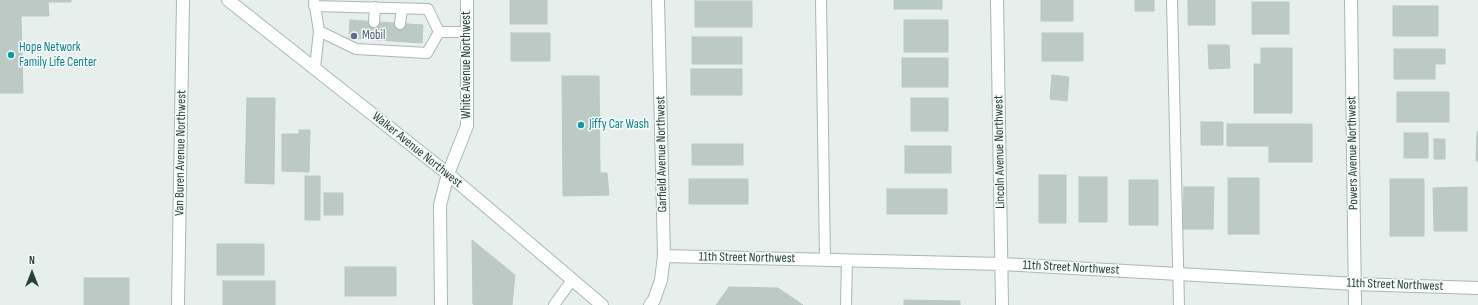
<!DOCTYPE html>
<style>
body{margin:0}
#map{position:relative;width:1478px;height:305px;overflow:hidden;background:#e6efeb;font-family:"Sofia Sans Condensed",sans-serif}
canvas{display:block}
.north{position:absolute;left:12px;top:253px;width:40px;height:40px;-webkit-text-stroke:3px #f7fbf9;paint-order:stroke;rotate:0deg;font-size:11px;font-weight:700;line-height:16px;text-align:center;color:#24423a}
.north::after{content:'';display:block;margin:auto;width:14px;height:18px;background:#24423a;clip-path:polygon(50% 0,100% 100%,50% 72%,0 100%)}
</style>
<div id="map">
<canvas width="1478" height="305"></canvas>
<div class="north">N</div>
</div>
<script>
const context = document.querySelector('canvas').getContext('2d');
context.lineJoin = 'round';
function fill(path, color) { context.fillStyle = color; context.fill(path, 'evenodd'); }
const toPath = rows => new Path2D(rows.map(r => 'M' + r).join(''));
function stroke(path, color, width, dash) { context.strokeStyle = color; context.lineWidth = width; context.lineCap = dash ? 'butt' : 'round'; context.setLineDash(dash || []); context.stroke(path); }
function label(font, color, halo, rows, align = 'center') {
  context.font = font + ' "Sofia Sans Condensed",sans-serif'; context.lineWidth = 3; context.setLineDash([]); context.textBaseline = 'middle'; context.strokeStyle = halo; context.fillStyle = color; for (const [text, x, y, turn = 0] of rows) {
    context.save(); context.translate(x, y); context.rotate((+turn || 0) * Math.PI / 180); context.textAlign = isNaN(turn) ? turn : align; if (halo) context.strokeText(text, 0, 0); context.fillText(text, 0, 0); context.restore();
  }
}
const building = toPath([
 [0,0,71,0,71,2,48,2,49,16,21,16,23,93,0,93,0,0],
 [510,0,547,0,547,24,510,24,510,0],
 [894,0,942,0,942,9,894,9,894,0],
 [1041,0,1073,0,1073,21,1041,21,1041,0],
 [1135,0,1154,0,1154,11,1135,11,1135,0],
 [1188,0,1215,0,1215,25,1188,25,1188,0],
 [695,1,752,1,752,27,695,27,695,1],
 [1252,2,1289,2,1289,34,1252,34,1252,2],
 [1393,6,1438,6,1438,36,1393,36,1393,6],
 [350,20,423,25,422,43,349,38,350,20],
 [904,20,948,20,948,52,904,52,904,20],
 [511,33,550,33,550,61,511,61,511,33],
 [1042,33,1083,33,1083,61,1042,61,1042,33],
 [692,37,742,37,742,64,692,64,692,37],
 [1208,45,1229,45,1230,68,1209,69,1208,45],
 [1261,48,1292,48,1292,113,1254,113,1254,64,1261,64,1261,48],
 [1394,49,1445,49,1445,64,1435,64,1435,79,1394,79,1394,49],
 [902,58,948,58,948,87,902,87,902,58],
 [691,69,742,69,742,95,691,95,691,69],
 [1052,75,1069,77,1067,101,1050,99,1052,75],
 [562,76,599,76,600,173,607,173,609,195,563,196,562,76],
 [1397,92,1449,92,1449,122,1397,122,1397,92],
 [247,98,275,98,274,184,245,183,247,98],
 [911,98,948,98,948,131,911,131,911,98],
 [1201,122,1223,122,1223,145,1201,145,1201,122],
 [1227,124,1312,124,1312,162,1269,162,1269,146,1227,146,1227,124],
 [299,130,310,130,309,172,282,171,282,134,299,134,299,130],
 [1477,132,1478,132,1478,161,1476,161,1477,132],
 [1404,133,1428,133,1428,158,1404,158,1404,133],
 [1434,139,1445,139,1445,159,1434,159,1434,139],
 [692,144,743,144,743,165,692,165,692,144],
 [905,146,951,146,951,173,905,173,905,146],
 [1039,175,1066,175,1066,223,1039,223,1039,175],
 [305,176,320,176,320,220,305,220,305,176],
 [1079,177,1107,177,1107,222,1079,222,1079,177],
 [1228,178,1259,178,1259,234,1228,234,1228,178],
 [689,179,748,179,748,204,689,204,689,179],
 [1390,179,1424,179,1424,236,1390,236,1390,179],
 [1129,180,1158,180,1158,225,1129,225,1129,180],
 [1184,187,1214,187,1213,229,1183,229,1184,187],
 [1467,187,1467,231,1434,231,1433,188,1467,187],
 [887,189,947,189,947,214,887,214,887,189],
 [324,193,343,193,343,215,324,215,324,193],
 [472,240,515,275,512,305,475,305,473,304,472,240],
 [217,244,264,244,264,275,217,275,217,244],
 [345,267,396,267,396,296,345,296,345,267],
 [84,278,129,278,129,305,84,305,84,278],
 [223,281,275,281,275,305,223,305,223,281],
 [729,287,778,288,803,305,716,305,729,287],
 [904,300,960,301,960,305,904,305,904,300]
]);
fill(building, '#bbcac4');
stroke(building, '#b8c9c2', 1);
const lane = toPath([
 [314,0,319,31,315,68],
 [821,0,825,260],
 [1172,0,1179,305],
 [314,6,428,9,439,32],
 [374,22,375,7],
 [400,24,402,9],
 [319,31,356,49,427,53,439,32],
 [439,32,468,32],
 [554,305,572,280],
 [846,305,847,260]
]);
const street = toPath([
 [997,0,1002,305],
 [1351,0,1355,305],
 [664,256,1002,264,1355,284,1478,288],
 [178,305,183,0],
 [441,305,440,205,448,174,467,126,467,0],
 [650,305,654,300,661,280,664,256,658,0]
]);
const secondary = toPath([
 [228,0,448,174,602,305]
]);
stroke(lane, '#a8b8b2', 12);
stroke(street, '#a8b8b2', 14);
stroke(secondary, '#a4bbb3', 14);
stroke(lane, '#fff', 10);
stroke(street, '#fff', 12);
stroke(secondary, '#fff', 12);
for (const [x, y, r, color] of [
 [354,36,4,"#5c6f8a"],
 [11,55,4,"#0f9aa8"],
 [581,125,4,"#0f9aa8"]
]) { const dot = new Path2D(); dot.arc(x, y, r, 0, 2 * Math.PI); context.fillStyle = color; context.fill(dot); stroke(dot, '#f7fbf9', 1.5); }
label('13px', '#4e5e75', '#f7fbf9', [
 ["Mobil",362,36]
], 'left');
label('13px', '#0d838f', '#f7fbf9', [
 ["Hope Network",19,48],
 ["Family Life Center",19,63],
 ["Jiffy Car Wash",589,125]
], 'left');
label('13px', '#24423a', '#f7fbf9', [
 ["White Avenue Northwest",467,65,-90],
 ["Walker Avenue Northwest",417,150,39],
 ["Lincoln Avenue Northwest",1000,152,-91],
 ["Van Buren Avenue Northwest",181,153,-89],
 ["Powers Avenue Northwest",1353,153,-91],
 ["Garfield Avenue Northwest",662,154,-91],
 ["11th Street Northwest",747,258,1],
 ["11th Street Northwest",1071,268,3],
 ["11th Street Northwest",1395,285,2]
]);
</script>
